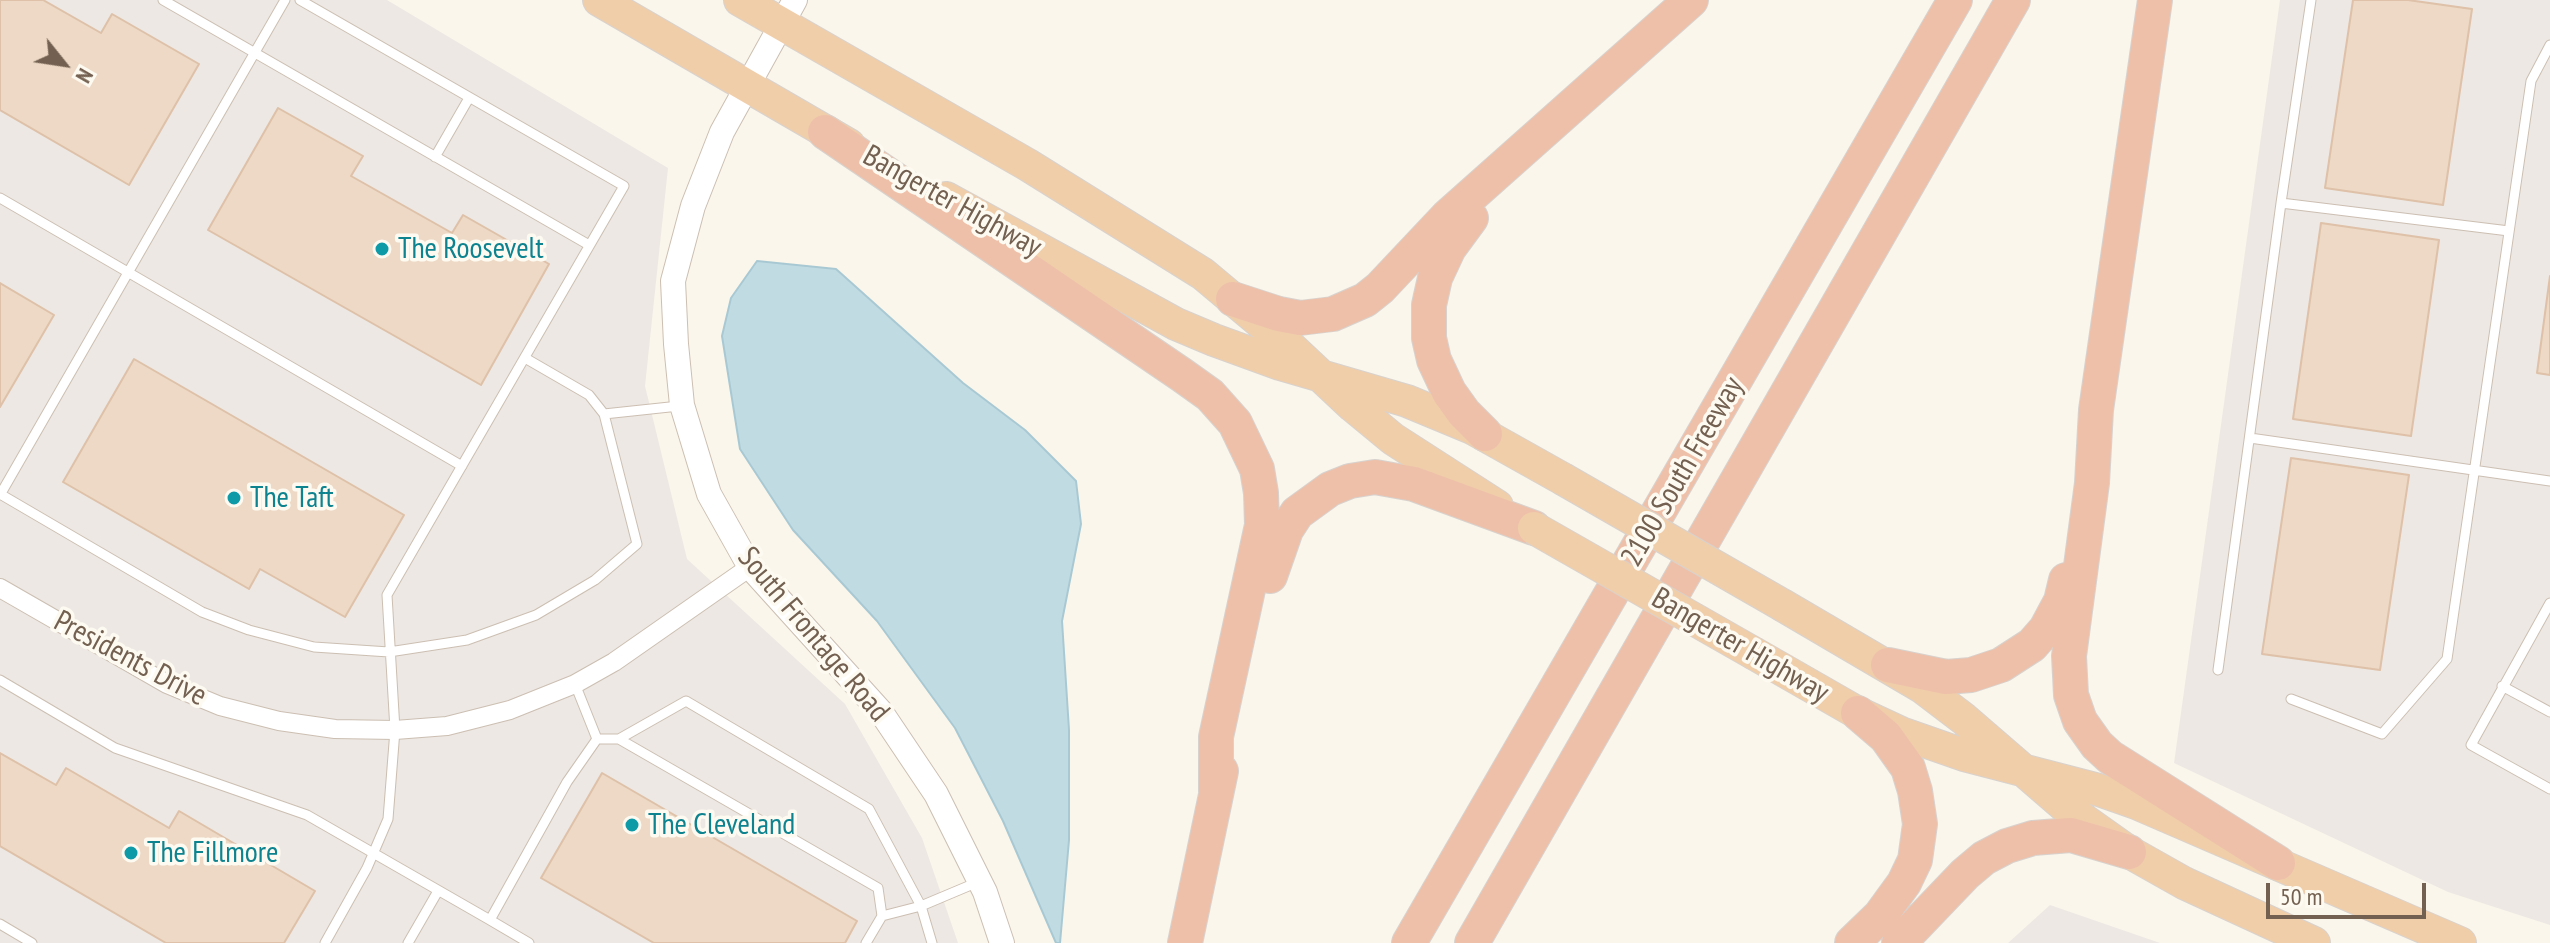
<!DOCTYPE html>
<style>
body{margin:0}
#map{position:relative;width:2550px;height:943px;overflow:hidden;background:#fbf6eb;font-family:"PT Sans Narrow",sans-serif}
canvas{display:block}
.north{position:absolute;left:24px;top:24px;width:80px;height:80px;-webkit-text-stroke:6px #fdfaf1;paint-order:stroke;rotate:120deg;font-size:22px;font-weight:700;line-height:32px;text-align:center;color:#736050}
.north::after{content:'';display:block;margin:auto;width:28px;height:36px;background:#736050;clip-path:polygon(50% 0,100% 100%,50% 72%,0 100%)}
.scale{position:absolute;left:2266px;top:883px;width:160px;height:36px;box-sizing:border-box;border:4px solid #736050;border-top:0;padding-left:10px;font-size:24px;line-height:28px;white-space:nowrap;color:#736050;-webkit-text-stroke:6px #fdfaf1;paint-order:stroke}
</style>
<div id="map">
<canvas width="2550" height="943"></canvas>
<div class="north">N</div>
<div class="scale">50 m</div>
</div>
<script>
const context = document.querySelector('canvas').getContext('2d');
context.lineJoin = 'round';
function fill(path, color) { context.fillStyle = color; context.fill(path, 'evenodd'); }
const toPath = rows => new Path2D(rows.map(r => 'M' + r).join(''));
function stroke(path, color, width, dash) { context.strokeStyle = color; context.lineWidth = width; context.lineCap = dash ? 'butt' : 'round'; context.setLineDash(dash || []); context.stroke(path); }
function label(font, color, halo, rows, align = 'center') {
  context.font = font + ' "PT Sans Narrow",sans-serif'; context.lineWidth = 7; context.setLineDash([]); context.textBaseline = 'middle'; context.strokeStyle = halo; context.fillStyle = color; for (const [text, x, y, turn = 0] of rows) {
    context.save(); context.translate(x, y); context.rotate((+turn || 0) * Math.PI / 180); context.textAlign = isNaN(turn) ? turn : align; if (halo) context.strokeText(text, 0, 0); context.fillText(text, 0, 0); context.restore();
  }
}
fill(toPath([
 [0,0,387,0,668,168,645,386,687,559,845,704,922,838,958,943,0,943],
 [2280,0,2550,0,2550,925,2448,892,2174,763],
 [2050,905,2160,943,2008,943]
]), '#ede8e3');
const water = toPath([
 [757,261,836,269,963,383,1025,430,1076,481,1081,524,1062,621,1069,730,1069,840,1060,943,1056,943,1003,821,955,728,877,621,793,530,740,449,722,336,731,298,757,261]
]);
fill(water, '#c1dbe3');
stroke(water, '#a8c9d3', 2);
const building = toPath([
 [0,0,43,0,101,33,112,14,199,64,129,185,0,110,0,0],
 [2353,0,2408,0,2472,9,2443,205,2325,188,2353,0],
 [278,108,363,156,351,176,452,233,463,215,549,264,481,385,208,230,278,108],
 [2321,223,2439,240,2411,436,2293,419,2321,223],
 [2550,276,2550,375,2537,373,2550,276],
 [0,283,54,315,0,407,0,283],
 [134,359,404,515,345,617,260,569,249,589,63,482,134,359],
 [2291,458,2409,475,2380,670,2262,654,2291,458],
 [0,753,56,785,66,768,169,828,179,811,315,891,284,943,166,943,0,846,0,753],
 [602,773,857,921,845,943,654,943,541,878,602,773]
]);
fill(building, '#edd9c5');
stroke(building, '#dec1a8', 2);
const service = toPath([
 [163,0,589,245],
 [300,0,624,186,387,595,395,730,388,819,367,868,325,943],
 [435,157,469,98],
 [0,198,462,466],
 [2281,203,2509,231],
 [604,414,679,406],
 [2250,438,2550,481],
 [0,494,202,612,249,630,314,647,389,652,467,640,536,615,595,580,637,544,604,414,589,395,525,358],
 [0,495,285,0],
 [2550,603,2471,745,2550,789],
 [2218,670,2281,203,2311,0],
 [0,680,115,748,307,815,490,920,567,782,597,739],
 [575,684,597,739,619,739,686,701,869,809,921,906,882,916,866,943],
 [2502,686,2550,712],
 [2291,699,2382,734,2447,659,2531,81,2550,45],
 [619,739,878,888,882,916],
 [490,920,529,943],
 [0,924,32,943],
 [408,943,438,891],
 [932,943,921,906,978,882]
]);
const minor = toPath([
 [0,588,167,684,220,706,279,721,335,729,395,730,447,726,510,710,575,684,614,662,750,567]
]);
const tertiary = toPath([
 [795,0,722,132,693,206,673,281,676,344,682,405,709,494,750,567,881,712,936,794,985,892,1002,943]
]);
const trunk = toPath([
 [599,0,849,145],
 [740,0,1028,165,1203,274,1289,346,1353,406,1393,439,1497,506],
 [946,198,1176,324,1214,340,1280,364,1407,401,1472,428,1563,479],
 [1784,606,1922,687,1964,719,2067,808,2129,852,2184,883,2314,943],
 [1755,654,1858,713,1901,733,1964,755,2099,790,2136,803,2460,943]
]);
const motorway = toPath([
 [2155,0,2096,410,2092,483,2069,656,2071,695,2080,721,2097,745,2110,757,2278,863],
 [825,132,1182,375,1210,395,1235,423,1257,469,1261,493,1262,525,1216,737,1216,791],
 [1471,218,1449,248,1435,278,1429,305,1429,338,1434,360,1449,392,1464,413,1485,434],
 [1233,299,1279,314,1300,318,1333,314,1365,300,1380,288,1447,217,1691,0],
 [1270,576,1286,530,1297,513,1330,489,1350,481,1375,477,1414,484,1534,528],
 [1888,665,1946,677,1971,675,2001,665,2032,645,2046,629,2061,601,2066,580],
 [1185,943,1221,771],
 [1409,943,1955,0],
 [1472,943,2013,0],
 [1852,943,1880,916,1904,883,1915,860,1920,824,1915,791,1908,768,1886,737,1858,713],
 [1899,943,1965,874,1984,858,2007,846,2033,838,2071,835,2129,852]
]);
stroke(service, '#ccbfb2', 11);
stroke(minor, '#ccbfb2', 20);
stroke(tertiary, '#ccbfb2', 26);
stroke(trunk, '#d8d2ce', 34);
stroke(motorway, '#d8d2ce', 36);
stroke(service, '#fff', 9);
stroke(minor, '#fff', 18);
stroke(tertiary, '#fff', 24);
stroke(trunk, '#f0ceaa', 32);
stroke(motorway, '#eec0a9', 34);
const trunkBridge = toPath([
 [1563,479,1784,606],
 [1534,528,1755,654]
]);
stroke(trunkBridge, '#d8d2ce', 34, []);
stroke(trunkBridge, '#f0ceaa', 32);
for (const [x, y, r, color] of [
 [382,249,8,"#0f9aa8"],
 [234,498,8,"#0f9aa8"],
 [632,825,8,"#0f9aa8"],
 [131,853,8,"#0f9aa8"]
]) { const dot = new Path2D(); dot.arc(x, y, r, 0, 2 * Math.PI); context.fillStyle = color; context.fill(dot); stroke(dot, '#fdfaf1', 3); }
label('30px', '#736050', '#fdfaf1', [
 ["Bangerter Highway",952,202,29],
 ["2100 South Freeway",1683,472,-60],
 ["South Frontage Road",813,635,50],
 ["Bangerter Highway",1740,646,30],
 ["Presidents Drive",130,659,28]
]);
label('30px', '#0d838f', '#fdfaf1', [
 ["The Roosevelt",398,249],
 ["The Taft",250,498],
 ["The Cleveland",648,825],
 ["The Fillmore",147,853]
], 'left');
</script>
